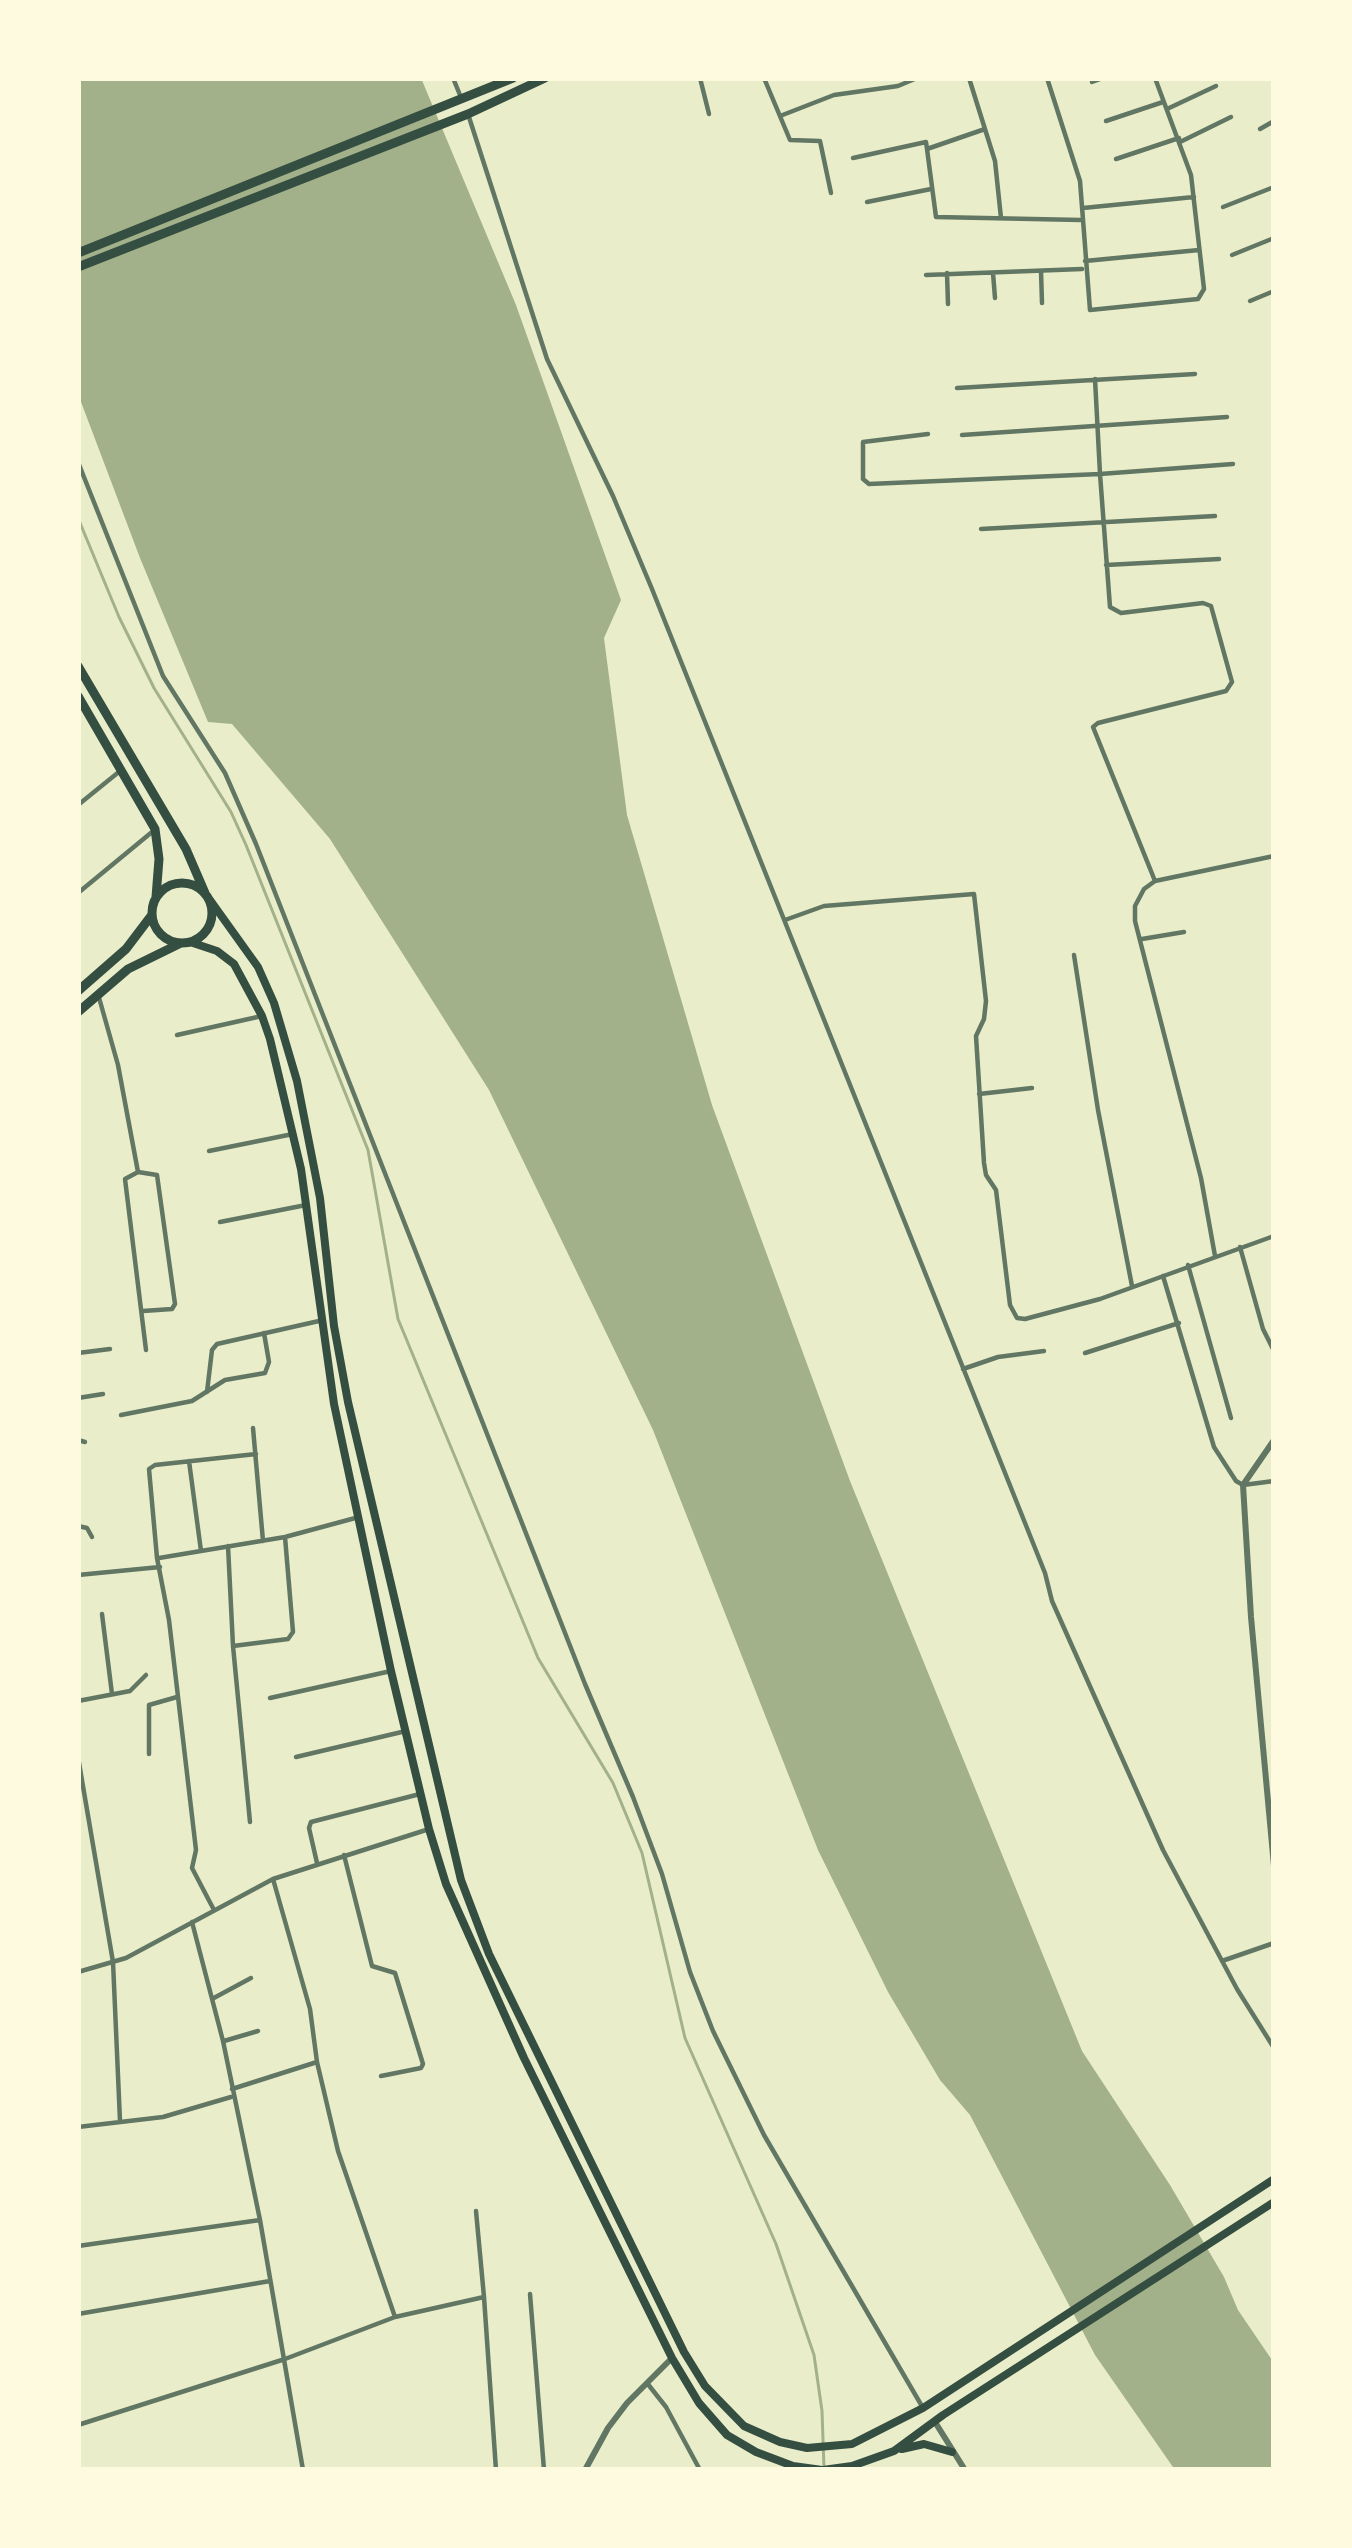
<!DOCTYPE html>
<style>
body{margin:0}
#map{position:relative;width:1352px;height:2548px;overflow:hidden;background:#e9edc9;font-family:"Sofia Sans Condensed",sans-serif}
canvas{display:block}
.frame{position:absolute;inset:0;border:81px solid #fefae0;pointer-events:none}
</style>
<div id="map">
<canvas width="1352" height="2548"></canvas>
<div class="frame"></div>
</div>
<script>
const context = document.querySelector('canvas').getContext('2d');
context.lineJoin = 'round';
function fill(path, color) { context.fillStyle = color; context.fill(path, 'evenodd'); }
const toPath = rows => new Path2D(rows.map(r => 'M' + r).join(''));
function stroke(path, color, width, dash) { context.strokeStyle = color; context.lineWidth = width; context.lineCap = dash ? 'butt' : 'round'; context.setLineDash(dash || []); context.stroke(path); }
fill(toPath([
 [78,78,421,78,516,305,621,600,604,638,627,815,712,1105,850,1481,1082,2051,1170,2185,1224,2277,1238,2310,1274,2363,1274,2470,1175,2470,1095,2355,970,2115,940,2080,888,1992,818,1850,653,1430,489,1090,330,839,232,724,208,722,140,558,78,394]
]), '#a3b18a');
stroke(toPath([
 [78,518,119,617,154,688,231,812,246,845,368,1150,398,1319,538,1658,613,1783,642,1853,685,2038,776,2244,814,2355,822,2411,824,2468]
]), '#a3b18a', 3);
stroke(toPath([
 [453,78,460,95],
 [700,78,709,114],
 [764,78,790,140,820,141,831,193],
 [969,78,995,161,1001,218],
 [1047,78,1080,181,1090,310,1198,299,1204,289,1191,175,1155,78],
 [1092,82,1103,78],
 [1167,109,1216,86],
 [468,114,547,359,613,496,652,589,1045,1573,1052,1601,1163,1850,1237,1989,1274,2048],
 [780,116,834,95,898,86,917,78],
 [1106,121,1163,102],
 [985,129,927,149,936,217,1081,220],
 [1260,129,1274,121],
 [1180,142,1231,117],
 [853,158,926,142,927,149],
 [1116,159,1179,138],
 [867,202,931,189],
 [1223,207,1274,187],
 [1083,208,1194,197],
 [1232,255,1274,238],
 [1085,261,1199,250],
 [1041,271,1042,303],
 [947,273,948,304],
 [993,273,995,298],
 [926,275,1082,269],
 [1250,301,1274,291],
 [957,388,1195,374],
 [928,434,863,442,863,479,869,484,1100,474,1095,379],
 [962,435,1227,417],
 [78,462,163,676,225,773,256,844,585,1684,633,1797,662,1874,690,1972,713,2031,764,2135,923,2408],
 [981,529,1215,516],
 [1106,565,1219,559],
 [78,805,120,771],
 [1155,881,1093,727,1098,723,1226,691,1232,682,1211,606,1203,603,1121,613,1110,607,1100,474,1233,464],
 [78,893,152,832],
 [785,920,824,906,974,894,986,1001,984,1019,976,1036,984,1163,986,1175,996,1190,1010,1305,1017,1318,1025,1319,1100,1299,1274,1236],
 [1142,939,1184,932],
 [1074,955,1098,1110,1132,1286],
 [98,994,118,1065,138,1172,125,1179,146,1350],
 [177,1035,262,1016],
 [979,1094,1032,1088],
 [209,1151,293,1134],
 [138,1172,157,1175,175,1304,172,1309,143,1311],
 [220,1222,306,1205],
 [1240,1247,1263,1329,1274,1351],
 [1215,1256,1201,1178,1135,921,1135,906,1144,889,1155,881,1274,856],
 [1188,1265,1231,1418],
 [1163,1276,1214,1447,1236,1481,1243,1485,1274,1481],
 [78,1353,110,1349],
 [1085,1353,1179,1323],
 [963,1369,998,1357,1044,1351],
 [207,1392,212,1350,217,1344,319,1321],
 [78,1398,103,1394],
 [121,1415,192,1401,225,1380,265,1373,269,1362,264,1333],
 [253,1428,263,1541],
 [78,1440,85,1442],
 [189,1461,201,1551],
 [78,1526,87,1528,92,1537],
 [228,1546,233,1646,250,1822],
 [159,1558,285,1537,359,1517],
 [78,1575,160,1567],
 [102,1614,112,1694],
 [233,1646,288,1639,293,1632,285,1537],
 [270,1698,391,1671],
 [78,1701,130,1691,146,1675],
 [149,1754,149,1705,177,1697],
 [78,1757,113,1962,120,2121],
 [296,1757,406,1731],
 [344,1855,372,1966,395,1973,423,2064,421,2068,381,2076],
 [317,1863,309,1828,311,1822,420,1794],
 [273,1879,310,2009,317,2062,338,2151,395,2317],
 [214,1910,192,1868,196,1850,169,1620,157,1558,149,1469,155,1465,256,1454],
 [192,1922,223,2041,260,2220,303,2470],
 [1222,1961,1274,1943],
 [78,1972,126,1958,273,1879,426,1830],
 [212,1999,251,1978],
 [224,2041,258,2031],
 [232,2089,317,2062],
 [78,2127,163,2117,231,2097],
 [476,2211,484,2297],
 [78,2246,260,2220],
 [530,2294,544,2470],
 [78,2314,270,2281],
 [647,2383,666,2407,700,2470],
 [78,2425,285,2359,395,2317,484,2297,496,2470]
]), '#617663', 4.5);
stroke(toPath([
 [1274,1440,1243,1485,1251,1617,1274,1866],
 [935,2422,965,2470],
 [585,2470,608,2428,627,2403,672,2358]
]), '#617663', 6);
stroke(toPath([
 [210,900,258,967,274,1003,297,1081,320,1198,334,1326,348,1402,461,1880,489,1954,684,2352,705,2386,744,2426,780,2442,807,2448,852,2444,923,2408,1274,2179],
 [190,942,217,951,234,964,262,1016,270,1039,301,1169,334,1404,391,1671,429,1829,446,1884,524,2058,672,2358,699,2403,727,2435,756,2452,793,2466,822,2470],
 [902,2449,924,2444,952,2452],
 [823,2470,852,2466,894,2451,943,2415,1274,2202]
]), '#344e41', 8);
stroke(toPath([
 [78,253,513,78],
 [78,267,468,114,545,78],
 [78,666,186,849,205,893],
 [78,696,155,829,159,859,156,897],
 '152 913a30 30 0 1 1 60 0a30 30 0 1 1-60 0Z',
 [78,991,126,949,151,916],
 [78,1012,128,969,181,943]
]), '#344e41', 9);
</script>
